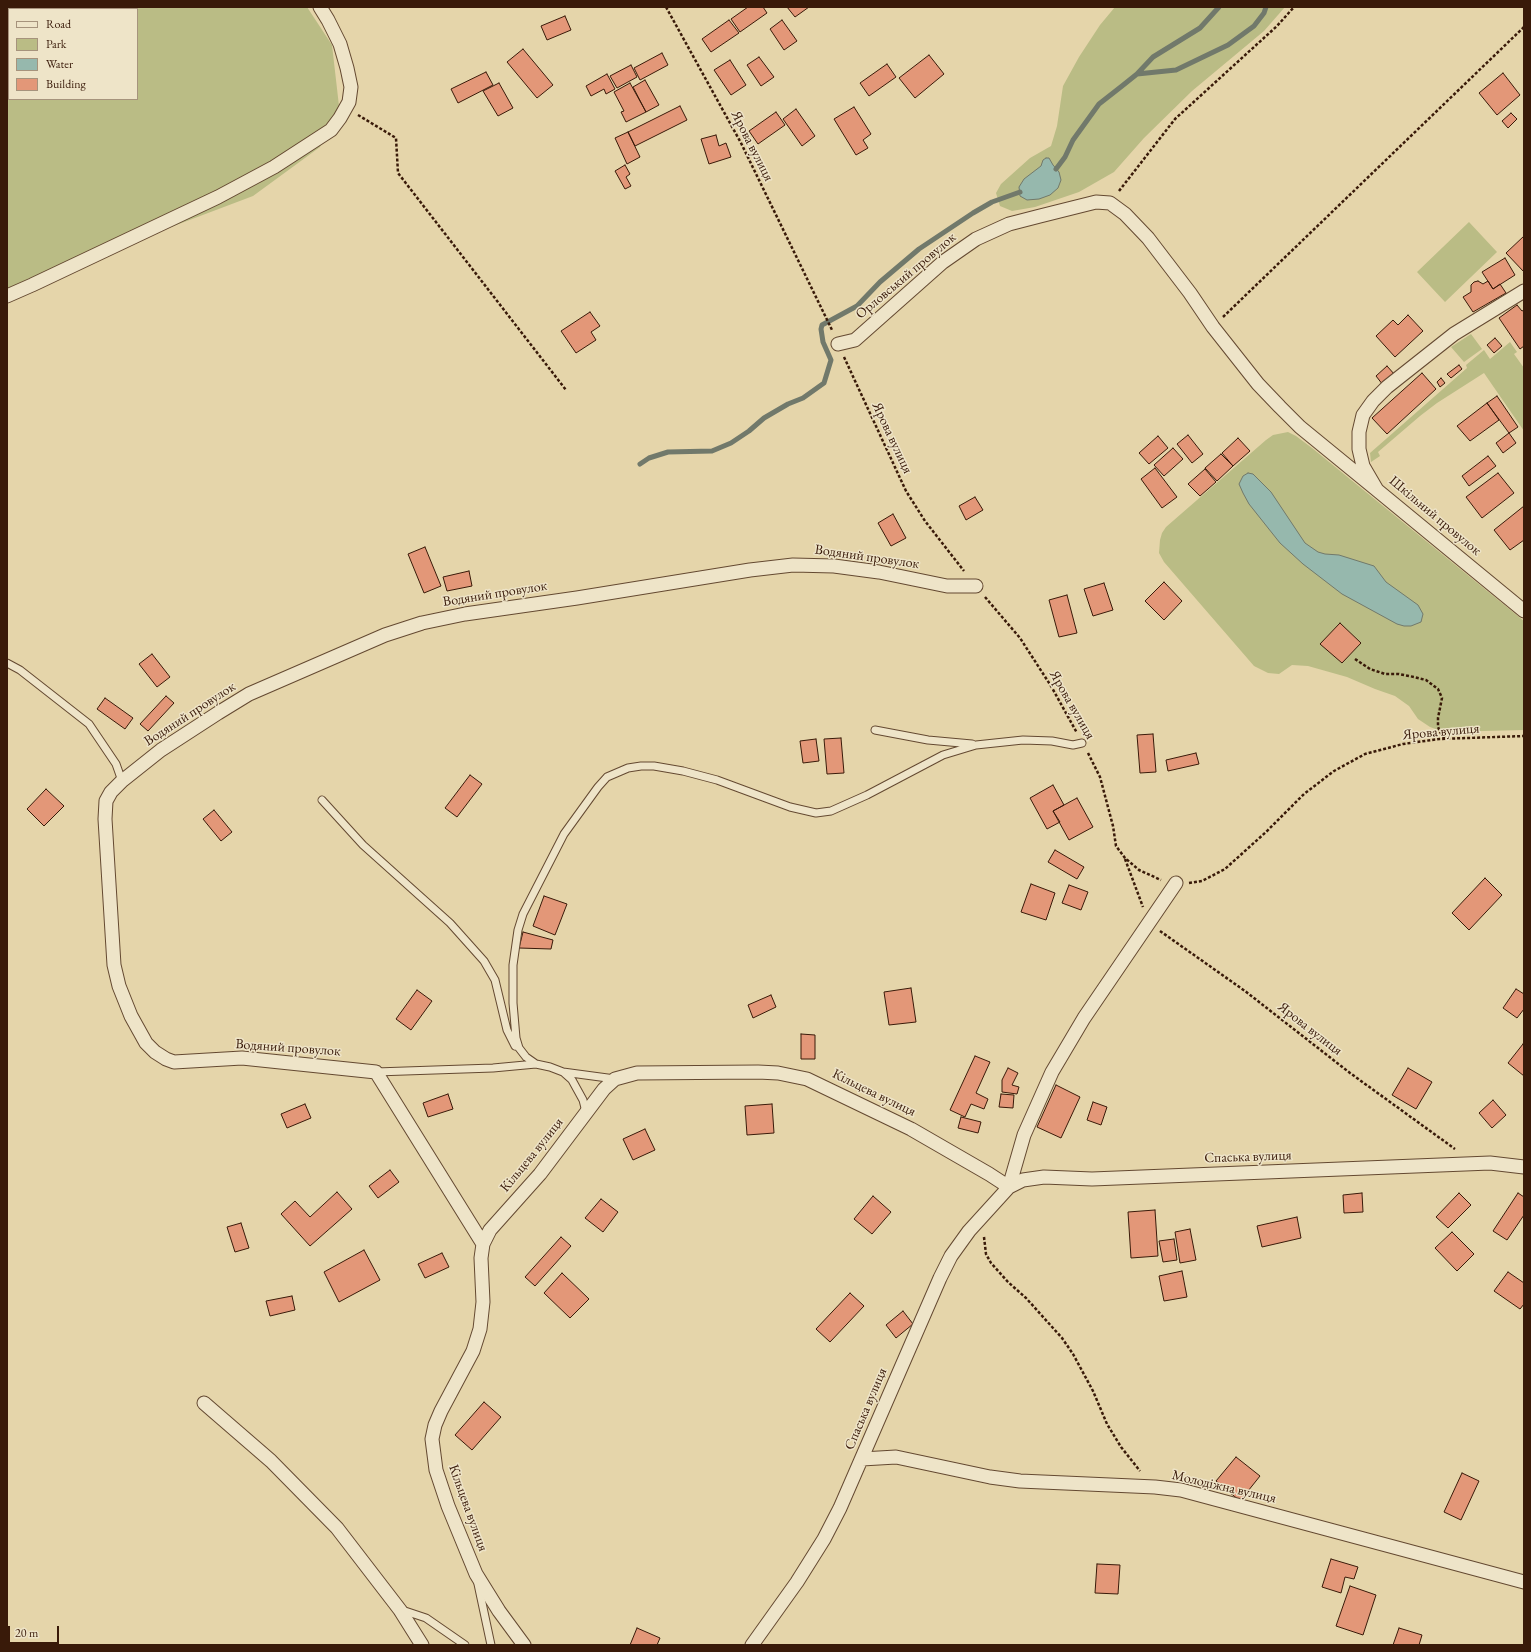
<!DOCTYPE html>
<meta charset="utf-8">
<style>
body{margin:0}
#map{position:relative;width:1531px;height:1652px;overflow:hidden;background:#e5d5aa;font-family:"EB Garamond",serif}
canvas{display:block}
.frame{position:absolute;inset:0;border:8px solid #391a09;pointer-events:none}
.legend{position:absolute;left:8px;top:8px;width:130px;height:92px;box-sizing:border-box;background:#eee4c8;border:1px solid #a6937c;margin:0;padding:5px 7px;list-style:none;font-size:12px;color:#391a09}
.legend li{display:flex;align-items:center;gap:8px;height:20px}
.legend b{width:20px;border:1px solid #a6937c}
.scale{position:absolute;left:8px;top:1626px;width:51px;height:18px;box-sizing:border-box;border:2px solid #391a09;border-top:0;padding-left:5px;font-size:12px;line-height:14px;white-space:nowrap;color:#391a09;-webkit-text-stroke:3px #eee4c8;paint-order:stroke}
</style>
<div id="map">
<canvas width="1531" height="1652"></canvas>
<div class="frame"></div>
<ul class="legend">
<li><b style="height:5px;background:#eee4c8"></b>Road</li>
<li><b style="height:11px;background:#babc85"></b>Park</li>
<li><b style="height:11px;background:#96b8ad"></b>Water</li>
<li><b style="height:11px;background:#e39778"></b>Building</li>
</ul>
<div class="scale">20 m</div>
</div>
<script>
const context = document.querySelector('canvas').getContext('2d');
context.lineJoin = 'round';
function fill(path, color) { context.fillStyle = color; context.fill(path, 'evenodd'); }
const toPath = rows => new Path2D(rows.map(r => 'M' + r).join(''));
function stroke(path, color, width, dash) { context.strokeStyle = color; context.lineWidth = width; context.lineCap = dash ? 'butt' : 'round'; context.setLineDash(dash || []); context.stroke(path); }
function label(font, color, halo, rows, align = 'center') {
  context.font = font + ' "EB Garamond",serif'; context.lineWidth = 3; context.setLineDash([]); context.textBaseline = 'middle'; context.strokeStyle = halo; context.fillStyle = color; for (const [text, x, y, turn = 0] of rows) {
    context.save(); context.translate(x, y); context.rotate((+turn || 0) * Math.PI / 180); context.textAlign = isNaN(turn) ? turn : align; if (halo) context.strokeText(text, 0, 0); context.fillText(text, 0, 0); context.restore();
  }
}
fill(toPath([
 [7,7,307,7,332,45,339,106,320,147,253,196,7,289],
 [9,9,137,9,137,99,9,99],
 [1115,7,1285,7,1264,31,1192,91,1144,138,1114,172,1079,192,1035,207,1012,211,1000,206,996,193,1001,184,1030,158,1051,146,1057,126,1063,86,1079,57,1100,25],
 [1469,222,1497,252,1445,302,1417,272],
 [1471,334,1482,349,1464,362,1451,347],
 [1510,342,1517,352,1514,354,1524,368,1524,431,1484,373,1437,403,1420,416,1378,452,1380,456,1371,462,1370,453,1467,368,1466,365,1484,350,1490,359],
 [1288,432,1296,436,1312,448,1524,621,1524,730,1444,732,1430,727,1418,719,1409,706,1395,696,1375,689,1347,677,1308,666,1292,665,1279,674,1268,673,1254,666,1164,562,1159,553,1160,540,1162,533,1166,527,1266,440,1273,435]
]), '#babc85');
const water = toPath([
 [1046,158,1049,158,1053,165,1059,172,1061,180,1058,188,1050,195,1039,199,1027,200,1020,196,1019,187,1024,179,1041,166,1043,160,1046,158],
 [1248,473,1253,474,1271,492,1305,543,1318,552,1325,554,1339,555,1374,566,1386,582,1418,605,1423,614,1421,622,1411,626,1404,626,1397,624,1342,594,1303,564,1280,543,1249,504,1243,493,1239,484,1243,476,1248,473]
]);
fill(water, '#96b8ad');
stroke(water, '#71796b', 1);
stroke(toPath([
 [1137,74,1153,57,1200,28,1219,7],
 [1056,169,1065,157,1073,140,1099,104,1122,86,1137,74,1176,70,1228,45,1254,26,1264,13,1266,7],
 [640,464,649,458,668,452,712,451,731,443,749,431,764,418,788,404,803,398,824,383,831,360,823,342,821,329,822,325,857,306,880,282,919,249,973,213,992,202,1020,192]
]), '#71796b', 5);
const building = toPath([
 [748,7,763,7,767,13,740,32,731,19,748,7],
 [787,7,809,7,795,17,787,7],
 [565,16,571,30,547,40,541,26,565,16],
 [729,20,739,33,711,52,702,39,729,20],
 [782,20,797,41,784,50,770,29,782,20],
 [523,49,553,85,537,98,507,62,523,49],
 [662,53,668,65,640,80,634,68,662,53],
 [929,55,944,74,915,98,899,78,929,55],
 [759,57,774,77,761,86,747,65,759,57],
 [730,60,746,85,731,95,714,70,730,60],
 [887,64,896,77,869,96,860,83,887,64],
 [631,65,637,77,617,88,610,76,631,65],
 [486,72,493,85,458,103,451,89,486,72],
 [1503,73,1520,95,1497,115,1479,93,1503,73],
 [607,74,615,89,606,94,604,89,591,96,586,86,607,74],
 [645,80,659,105,646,112,633,87,645,80],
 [499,83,513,108,498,116,483,91,499,83],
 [630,83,646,112,626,122,621,112,624,111,614,92,630,83],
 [680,106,687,120,635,146,628,132,680,106],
 [854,107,871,134,863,140,868,148,856,155,834,119,854,107],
 [796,109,815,136,802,146,783,119,796,109],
 [776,112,785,125,758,144,749,131,776,112],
 [1511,113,1517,119,1508,128,1502,121,1511,113],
 [628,132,640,157,627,164,615,138,628,132],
 [716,135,719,146,726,143,731,157,709,164,701,139,716,135],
 [625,165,630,174,626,177,631,186,625,189,615,171,625,165],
 [1524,236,1524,272,1506,253,1524,236],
 [1505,258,1515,275,1493,289,1482,272,1505,258],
 [1478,281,1483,284,1488,281,1493,289,1500,284,1506,293,1473,312,1463,297,1471,292,1471,285,1474,282,1478,281],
 [1517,305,1522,311,1524,310,1524,346,1520,349,1499,318,1517,305],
 [590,312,600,326,591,332,596,340,576,353,561,331,590,312],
 [1408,315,1423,331,1395,357,1376,336,1393,320,1398,325,1408,315],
 [1495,338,1502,346,1494,353,1487,345,1495,338],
 [1459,365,1462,369,1451,378,1447,374,1459,365],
 [1387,366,1395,375,1383,385,1376,376,1387,366],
 [1422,373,1436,389,1387,434,1372,418,1422,373],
 [1441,378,1445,383,1440,387,1437,382,1441,378],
 [1497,396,1518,427,1509,433,1487,403,1497,396],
 [1487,403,1499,420,1470,441,1457,426,1487,403],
 [1509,433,1516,443,1503,453,1496,443,1509,433],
 [1188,435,1203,454,1192,463,1177,444,1188,435],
 [1158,436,1168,448,1149,464,1139,453,1158,436],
 [1238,438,1250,451,1233,466,1222,453,1238,438],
 [1173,448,1183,459,1164,476,1154,465,1173,448],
 [1221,454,1233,466,1217,481,1205,468,1221,454],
 [1488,456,1496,466,1469,486,1462,476,1488,456],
 [1155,468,1177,497,1162,508,1141,479,1155,468],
 [1205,469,1216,482,1200,496,1188,484,1205,469],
 [1498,473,1514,493,1482,518,1466,497,1498,473],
 [975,497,983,510,966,520,959,506,975,497],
 [1524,506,1524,540,1510,550,1494,530,1524,506],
 [893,514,906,538,891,546,878,523,893,514],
 [425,547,441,586,424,593,408,554,425,547],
 [469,571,472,586,447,591,443,577,469,571],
 [1164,582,1182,601,1164,620,1145,601,1164,582],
 [1104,583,1113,610,1093,616,1084,589,1104,583],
 [1067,595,1077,633,1059,637,1049,600,1067,595],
 [1340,623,1361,643,1342,663,1320,644,1340,623],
 [152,654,170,677,157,687,139,664,152,654],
 [166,696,174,703,148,731,140,724,166,696],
 [105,698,133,718,125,729,97,709,105,698],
 [1153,734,1156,772,1140,773,1137,735,1153,734],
 [841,738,844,773,827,774,824,739,841,738],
 [816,739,819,761,803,763,800,741,816,739],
 [1196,753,1199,764,1168,771,1166,760,1196,753],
 [470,775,482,784,457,817,445,808,470,775],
 [1053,785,1064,805,1053,811,1060,822,1047,829,1030,798,1053,785],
 [46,789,64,806,44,826,27,809,46,789],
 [1077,798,1093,827,1069,840,1053,811,1077,798],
 [214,810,232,832,221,841,203,819,214,810],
 [1055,850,1084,867,1077,879,1048,862,1055,850],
 [1485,878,1502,895,1469,930,1452,913,1485,878],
 [1031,884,1055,893,1046,920,1021,912,1031,884],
 [1069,885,1088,892,1081,910,1062,903,1069,885],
 [544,896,567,904,555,935,533,926,544,896],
 [523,932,553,940,551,949,519,948,523,932],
 [911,988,916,1022,889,1025,884,992,911,988],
 [1516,989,1524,994,1524,1009,1517,1018,1503,1008,1516,989],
 [417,990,432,1001,411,1030,396,1019,417,990],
 [771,995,776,1007,753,1018,748,1005,771,995],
 [801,1034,815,1035,815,1059,801,1059,801,1034],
 [1523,1044,1524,1045,1524,1076,1508,1063,1523,1044],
 [975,1056,990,1062,976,1093,988,1099,984,1109,971,1104,965,1117,950,1110,975,1056],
 [1008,1068,1018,1073,1012,1085,1019,1087,1017,1094,1002,1092,1002,1080,1008,1068],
 [1408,1068,1432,1082,1416,1109,1392,1095,1408,1068],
 [1056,1085,1080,1097,1061,1138,1037,1127,1056,1085],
 [448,1094,453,1109,428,1117,423,1103,448,1094],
 [1001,1094,1014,1095,1013,1108,999,1107,1001,1094],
 [1493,1100,1506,1115,1492,1128,1479,1113,1493,1100],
 [1093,1102,1107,1107,1101,1125,1087,1120,1093,1102],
 [305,1104,311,1118,287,1128,281,1114,305,1104],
 [772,1104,774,1133,747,1135,745,1106,772,1104],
 [961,1117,981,1122,978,1133,958,1128,961,1117],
 [645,1129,655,1150,633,1160,623,1139,645,1129],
 [390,1170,399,1182,378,1198,369,1186,390,1170],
 [337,1192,352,1209,310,1246,281,1214,295,1201,310,1217,337,1192],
 [1362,1193,1363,1212,1344,1213,1343,1195,1362,1193],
 [1459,1193,1471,1205,1448,1228,1436,1217,1459,1193],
 [1518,1193,1524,1197,1524,1215,1507,1240,1493,1231,1518,1193],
 [873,1196,891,1212,872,1234,854,1219,873,1196],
 [601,1199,618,1212,603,1232,585,1218,601,1199],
 [1155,1210,1158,1256,1131,1258,1128,1212,1155,1210],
 [1297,1217,1301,1238,1262,1247,1257,1226,1297,1217],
 [241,1223,249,1248,235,1252,227,1227,241,1223],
 [1190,1229,1196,1260,1180,1263,1175,1232,1190,1229],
 [1452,1232,1474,1254,1457,1271,1435,1248,1452,1232],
 [561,1237,571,1246,535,1286,525,1277,561,1237],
 [1174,1239,1177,1260,1163,1262,1159,1241,1174,1239],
 [364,1250,380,1280,339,1302,324,1272,364,1250],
 [442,1253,449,1267,425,1278,418,1264,442,1253],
 [1182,1271,1187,1297,1164,1301,1159,1276,1182,1271],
 [1508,1272,1524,1283,1524,1304,1520,1309,1494,1291,1508,1272],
 [562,1273,589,1299,570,1318,544,1293,562,1273],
 [850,1293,864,1306,830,1342,816,1329,850,1293],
 [292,1296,295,1310,270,1316,266,1301,292,1296],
 [903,1311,913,1324,896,1338,886,1325,903,1311],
 [484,1402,501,1417,472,1450,455,1435,484,1402],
 [1236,1457,1260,1476,1240,1501,1216,1481,1236,1457],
 [1462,1473,1479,1481,1461,1520,1444,1512,1462,1473],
 [1331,1559,1358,1567,1354,1579,1345,1577,1341,1593,1322,1587,1331,1559],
 [1097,1564,1120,1565,1118,1594,1095,1593,1097,1564],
 [1350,1586,1376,1595,1363,1635,1336,1626,1350,1586],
 [637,1628,660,1638,657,1645,630,1645,637,1628],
 [1399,1628,1422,1635,1419,1645,1393,1645,1399,1628]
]);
fill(building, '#e39778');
stroke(building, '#391a09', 1);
const lane = toPath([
 [7,663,20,670,89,724,116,764,122,781],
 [875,730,928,740,972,744],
 [322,800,363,845,450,923,484,961,495,980,507,1030,515,1046],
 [536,1064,526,1057,519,1048,516,1038,513,1003,513,965,518,930,523,914,564,834,598,787,607,777,628,768,641,766,654,766,683,771,717,780,790,807,816,813,831,811,867,795,943,755,976,745,1023,740,1052,741,1073,745,1082,743],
 [376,1072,493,1068,536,1064,550,1067,563,1072,572,1080,583,1100,586,1112],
 [563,1072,615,1079],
 [478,1584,491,1645],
 [402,1610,426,1618,465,1645]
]);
const street = toPath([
 [1524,291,1454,334,1387,387,1373,401,1363,415,1359,432,1359,449,1363,466,1377,490,1524,611],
 [7,296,32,285,218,197,274,167,331,130,340,118,349,102,351,87,347,68,340,44,328,20,320,7],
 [838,344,855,340,943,262,976,239,1009,224,1040,216,1096,202,1110,203,1125,214,1148,238,1190,293,1213,327,1258,384,1280,407,1300,427,1377,490],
 [483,1244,376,1072,242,1058,174,1062,166,1059,155,1052,146,1043,131,1016,119,986,114,965,105,819,106,801,111,792,122,781,161,750,218,713,249,694,385,635,422,623,465,614,577,598,750,570,793,565,834,566,879,572,947,586,976,586],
 [204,1403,271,1461,337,1528,400,1610,422,1645],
 [862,1459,896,1457,990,1477,1020,1481,1155,1487,1181,1490,1524,1582],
 [524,1645,499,1611,476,1574,448,1506,436,1470,432,1439,435,1425,441,1411,473,1351,480,1329,483,1302,481,1258,483,1244,490,1230,540,1174,604,1089,615,1079,637,1073,758,1072,778,1073,807,1079,911,1129,989,1174,1009,1187,1024,1135,1052,1072,1084,1018,1176,883],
 [752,1645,797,1582,824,1539,840,1508,940,1278,951,1256,969,1231,1009,1187,1023,1180,1044,1177,1092,1179,1490,1163,1524,1167]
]);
stroke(lane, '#644931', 9);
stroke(street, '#644931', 15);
stroke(toPath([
 [666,7,741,143,832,330],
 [358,115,396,138,398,173,566,390],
 [1119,191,1175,119,1277,26,1294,7],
 [1223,317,1524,27],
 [844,357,906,491,925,521,964,571],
 [985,597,1020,638,1051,686,1077,733],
 [1355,659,1370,669,1385,674,1399,674,1414,677,1426,680,1438,689,1442,698,1438,718,1438,727,1442,736,1447,738],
 [1088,753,1100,777,1113,826,1116,846,1125,858,1139,870,1161,880],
 [1125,859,1143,907],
 [1189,883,1202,881,1225,869,1266,832,1304,794,1334,771,1365,754,1403,744,1439,739,1524,736],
 [1160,931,1245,991,1350,1073,1455,1149],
 [984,1237,986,1254,991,1263,1008,1282,1026,1298,1062,1338,1073,1354,1093,1391,1107,1424,1121,1447,1140,1471]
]), '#391a09', 2.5, [3, 2]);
stroke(lane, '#eee4c8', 7);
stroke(street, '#eee4c8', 13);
label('14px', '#391a09', '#eee4c8', [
 ["Ярова вулиця",752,146,63],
 ["Орловський провулок",906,276,-40],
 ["Ярова вулиця",892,438,65],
 ["Шкільний провулок",1435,516,40],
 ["Водяний провулок",867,557,8],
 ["Водяний провулок",495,594,-9],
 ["Ярова вулиця",1072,705,60],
 ["Водяний провулок",190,714,-33],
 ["Ярова вулиця",1441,732,-5],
 ["Ярова вулиця",1310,1029,38],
 ["Водяний провулок",288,1048,4],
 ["Кільцева вулиця",874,1093,26],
 ["Кільцева вулиця",532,1155,-51],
 ["Спаська вулиця",1248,1157,-2],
 ["Спаська вулиця",866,1409,-67],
 ["Молодіжна вулиця",1224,1487,13],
 ["Кільцева вулиця",468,1508,70]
]);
</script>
